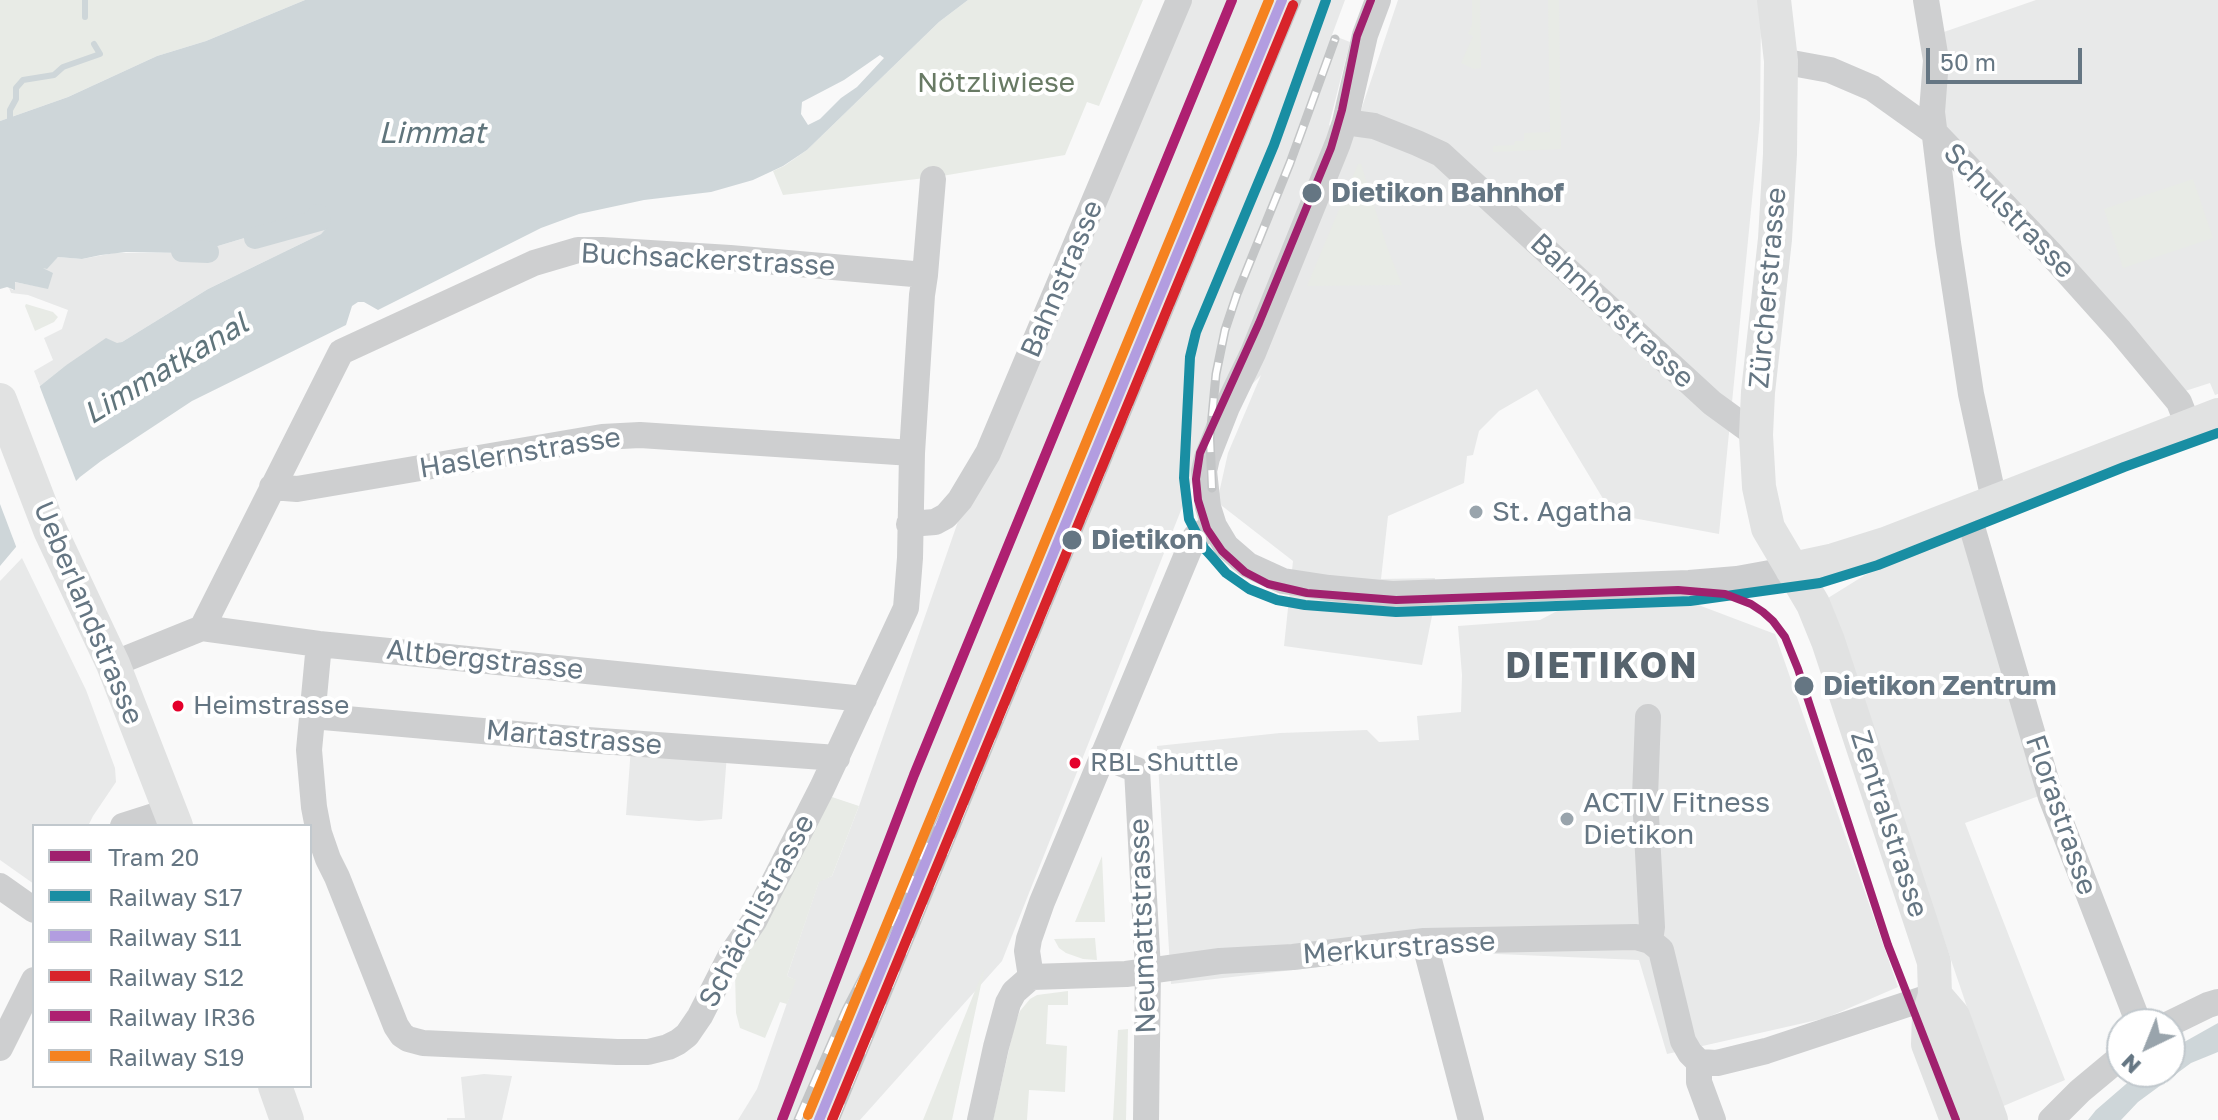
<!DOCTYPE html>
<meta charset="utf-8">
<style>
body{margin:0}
#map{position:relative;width:2218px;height:1120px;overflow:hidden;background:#f9f9f9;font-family:"Golos Text",sans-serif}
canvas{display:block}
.legend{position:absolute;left:32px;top:824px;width:280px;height:264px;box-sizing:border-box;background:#fff;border:2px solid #c1c8cd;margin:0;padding:10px 14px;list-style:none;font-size:24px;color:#657683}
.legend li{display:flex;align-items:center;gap:16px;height:40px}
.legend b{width:40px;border:2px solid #c1c8cd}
.north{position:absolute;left:2106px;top:1008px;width:80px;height:80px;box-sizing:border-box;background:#fff;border:2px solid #c1c8cd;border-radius:50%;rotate:223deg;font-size:22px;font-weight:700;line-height:32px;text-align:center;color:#657683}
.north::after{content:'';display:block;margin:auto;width:28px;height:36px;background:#99a4ac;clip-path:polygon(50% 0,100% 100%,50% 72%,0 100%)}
.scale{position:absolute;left:1926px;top:48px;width:156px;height:36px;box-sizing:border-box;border:4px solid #657683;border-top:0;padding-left:10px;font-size:24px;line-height:28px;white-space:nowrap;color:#657683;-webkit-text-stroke:6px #fff;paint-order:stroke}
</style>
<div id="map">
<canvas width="2218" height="1120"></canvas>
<ul class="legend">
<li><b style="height:10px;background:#a0216e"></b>Tram 20</li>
<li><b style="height:10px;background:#198ea3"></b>Railway S17</li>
<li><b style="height:10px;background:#b29de0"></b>Railway S11</li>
<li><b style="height:10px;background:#d8242b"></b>Railway S12</li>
<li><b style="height:10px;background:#ae2071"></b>Railway IR36</li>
<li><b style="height:10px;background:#f58220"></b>Railway S19</li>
</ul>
<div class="north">N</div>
<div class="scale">50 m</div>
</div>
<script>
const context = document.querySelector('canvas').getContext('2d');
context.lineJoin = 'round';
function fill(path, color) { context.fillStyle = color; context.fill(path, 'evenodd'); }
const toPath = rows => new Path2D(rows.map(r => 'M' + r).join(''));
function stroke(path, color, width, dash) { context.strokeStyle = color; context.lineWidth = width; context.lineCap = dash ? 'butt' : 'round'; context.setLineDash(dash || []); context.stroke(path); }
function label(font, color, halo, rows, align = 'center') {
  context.font = font + ' "Golos Text",sans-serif'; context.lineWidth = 8; context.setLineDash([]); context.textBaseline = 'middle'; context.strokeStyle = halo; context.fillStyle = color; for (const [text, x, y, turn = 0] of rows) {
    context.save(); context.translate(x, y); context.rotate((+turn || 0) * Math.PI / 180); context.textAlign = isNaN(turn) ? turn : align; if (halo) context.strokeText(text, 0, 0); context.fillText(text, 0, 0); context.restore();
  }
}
fill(toPath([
 [1184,0,1345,0,1332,35,1350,42,1329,125,1352,137,1398,0,1758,0,1761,16,1760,119,1719,534,1606,513,1605,502,1537,389,1499,411,1479,431,1473,455,1467,456,1464,483,1388,516,1381,579,1435,578,1432,616,1422,665,1284,646,1293,561,1217,502,1228,453,1261,375,1216,422,1002,961,860,1120,738,1120,757,1089,795,980,787,976,819,881,832,876,859,806,978,464],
 [2036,0,2218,0,2218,394,2215,395,2210,383,2182,392,1944,129,1941,33],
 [324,214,328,217,329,225,321,234,208,289,122,342,65,366,40,386,34,371,53,360,44,338,62,329,68,310,28,295,11,293,9,288,13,290,14,282,47,288,48,271,43,268,50,265,58,257,82,259,114,253,182,253,182,250,201,247,208,249],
 [1982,525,2058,789,1965,823,2065,1080,2001,1107,1828,598,1865,575],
 [22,558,86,690,115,768,116,782,93,816,88,826,34,826,34,884,0,860,0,581],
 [1680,598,1775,634,1898,987,1826,1018,1667,1054,1639,960,1450,952,1171,984,1157,746,1280,733,1367,730,1379,742,1419,740,1417,716,1461,712,1462,675,1458,626,1540,620,1559,610],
 [631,747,727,754,722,819,699,821,626,815],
 [484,1074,512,1076,502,1120,447,1120,447,1118,465,1118,461,1077]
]), '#e8e9e9');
fill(toPath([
 [0,0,305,0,206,41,157,56,68,97,0,121],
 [968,0,1143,0,1099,106,1087,102,1065,155,942,176,783,195,773,171,784,166,807,150,939,22],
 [1472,0,1480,0,1481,68,1474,69,1461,63,1473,36,1468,34,1472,24],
 [1548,0,1559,0,1561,149,1493,152,1493,146,1514,145,1515,141,1524,141,1524,133,1550,132],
 [1358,164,1361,164,1387,247,1402,285,1307,286],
 [2193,179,2213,238,2123,268,2104,209],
 [26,304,53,312,58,317,54,322,35,331,25,306],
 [826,795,859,806,832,876,819,882,787,976,796,980,787,1004,780,1002,765,1038,740,1028,736,1013,735,973],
 [1102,856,1105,922,1075,922],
 [1095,938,1097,960,1083,959,1066,953,1059,948,1054,939],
 [985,966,952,1120,923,1120],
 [1068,991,1068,1005,1048,1005,1046,1044,1067,1046,1065,1092,1029,1090,1027,1120,993,1120,1015,1023,1020,1011,1030,999,1037,995],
 [1128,1029,1126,1120,1113,1120,1118,1030]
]), '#e8ebe6');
fill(toPath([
 [305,0,968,0,939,22,807,150,783,166,753,180,711,192,644,200,579,214,541,228,378,310,364,302,358,302,352,306,346,325,192,401,101,461,80,477,42,516,0,566,0,423,40,386,65,366,106,338,117,343,122,342,208,289,321,234,329,225,328,216,324,214,208,249,201,247,182,250,182,253,126,252,101,255,82,259,58,257,47,269,43,268,53,273,48,289,15,282,15,290,7,287,0,289,0,121,68,97,157,56,206,41],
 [880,55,884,58,857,87,841,98,820,119,808,125,801,114,802,102,844,80],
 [2218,1023,2218,1052,2191,1063,2138,1102,2121,1120,2088,1120,2096,1110,2140,1072,2170,1072,2170,1050]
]), '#ced6d9');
fill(toPath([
 [38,382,78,486,17,549,0,504,0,418]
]), '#f9f9f9');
stroke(toPath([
 [85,0,85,17],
 [10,122,10,110,16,99,16,88,23,80,54,75,63,67,100,54,94,44]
]), '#ced6d9', 6);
stroke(toPath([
 [255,238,320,220,318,215],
 [182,251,208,252]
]), '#ced6d9', 22);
stroke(toPath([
 [1378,0,1365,35,1345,122,1338,143,1253,353,1227,407,1207,458,1204,471,1208,507,1214,526,1226,546,1248,565,1283,581,1329,588,1392,594,1689,583,1737,579,1792,569],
 [1926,0,1936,60,1932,112,1948,243,1971,394,1994,500],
 [1781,61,1830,70,1872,88,1935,133,2050,253,2120,331,2179,402,2188,425],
 [1345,122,1374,126,1417,143,1441,154,1712,403,1756,435],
 [925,275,933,179],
 [272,487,297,489,602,437,640,435,912,453],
 [1967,510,2051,797,2139,1024],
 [909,524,935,522,946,516,960,500,988,453,1179,0],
 [202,628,341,352,534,263,578,250,602,250,730,258,925,275,922,295,912,453,910,558,906,608,822,788,754,921,731,955,700,1016,687,1035,678,1042,668,1047,648,1052,617,1052,423,1043,408,1039,402,1035,396,1026,337,877,328,859,319,833,314,807,309,750,319,644],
 [113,664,202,628,319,644,864,699],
 [312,716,573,739,837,758],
 [1648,717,1645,797,1652,927,1650,941],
 [1102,756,1137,770,1148,970,1146,1120],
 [123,826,170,811],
 [0,886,34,910],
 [1424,941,1471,1120],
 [1031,977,1126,974,1220,961,1293,957,1424,941,1636,937,1650,941,1661,950,1683,1041,1690,1053,1699,1062],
 [1031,977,1027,951,1029,939,1042,902,1188,552,1195,537,1214,526],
 [2169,1024,2208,1005,2218,1002],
 [0,1048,34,980],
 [1699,1062,1717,1063,1766,1051,1935,995],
 [1699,1062,1699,1082,1713,1120],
 [980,1120,996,1047,1008,1003,1014,992,1031,977],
 [2051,1120,2080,1091,2122,1056]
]), '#cecfd0', 26);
stroke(toPath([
 [1774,0,1781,61,1780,154,1775,239,1758,392,1756,435,1759,487,1768,528,1813,604,1828,641,1934,962,1935,995,1929,1014,1928,1044,1957,1120],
 [0,400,50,530,113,664,176,826],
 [1792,569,1834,560,1885,544,2218,415],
 [1935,995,1953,1016,1991,1120],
 [275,1086,287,1120]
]), '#e1e2e2', 34);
const rail = toPath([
 [1212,488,1210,438,1216,374,1225,330,1237,294,1290,163,1335,39],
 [798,1120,846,1010,904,898,958,783],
 [835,1120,1297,0]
]);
stroke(rail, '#c3c5c6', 9);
stroke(rail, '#fff', 6, [18]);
stroke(toPath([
 [1326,0,1274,145,1196,332,1190,357,1184,478,1189,519,1204,548,1213,558,1226,573,1249,589,1277,600,1305,605,1396,612,1690,601,1820,583,1878,565,2124,467,2218,433]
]), '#198ea3', 10);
stroke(toPath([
 [819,1120,1282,0]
]), '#b29de0', 10);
stroke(toPath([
 [832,1120,1293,5]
]), '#d8242b', 10);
stroke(toPath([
 [782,1120,914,775,1232,0]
]), '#ae2071', 10);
stroke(toPath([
 [808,1115,1269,0]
]), '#f58220', 10);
stroke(toPath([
 [1371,0,1357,36,1342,110,1331,148,1259,323,1200,453,1196,479,1198,500,1207,529,1222,551,1245,572,1268,584,1307,593,1396,600,1678,590,1725,594,1751,604,1763,612,1773,621,1785,637,1798,669,1888,945,1956,1120]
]), '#a0216e', 8);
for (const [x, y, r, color] of [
 [1312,193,11,"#657683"],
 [1476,512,8,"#99a4ac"],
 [1072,540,11,"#657683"],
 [1804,686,11,"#657683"],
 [178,706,7,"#e4002b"],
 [1075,763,7,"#e4002b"],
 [1567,819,8,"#99a4ac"]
]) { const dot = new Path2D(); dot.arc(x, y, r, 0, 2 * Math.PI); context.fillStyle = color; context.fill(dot); stroke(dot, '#fff', 3); }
label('26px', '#657683', '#fff', [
 ["Heimstrasse",193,706],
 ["RBL Shuttle",1090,763]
], 'left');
label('28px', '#687a64', '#fff', [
 ["Nötzliwiese",996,83]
]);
label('bold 28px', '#657683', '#fff', [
 ["Dietikon Bahnhof",1331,193],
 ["Dietikon",1091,540],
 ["Dietikon Zentrum",1823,686]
], 'left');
label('28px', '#657683', '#fff', [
 ["Schulstrasse",2009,211,46],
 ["Buchsackerstrasse",708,260,3],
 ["Bahnstrasse",1062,279,-67],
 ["Zürcherstrasse",1768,288,-85],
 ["Bahnhofstrasse",1612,311,43],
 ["Haslernstrasse",520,453,-9],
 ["Ueberlandstrasse",88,613,67],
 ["Altbergstrasse",485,660,6],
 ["Martastrasse",574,738,5],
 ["Florastrasse",2061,815,71],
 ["Zentralstrasse",1889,824,72],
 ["Schächlistrasse",757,911,-62],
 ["Neumattstrasse",1143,926,-92],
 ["Merkurstrasse",1399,948,-4]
]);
label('28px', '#657683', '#fff', [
 ["St. Agatha",1492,512],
 ["ACTIV Fitness",1583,803],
 ["Dietikon",1583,835]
], 'left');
label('italic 30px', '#60757c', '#fff', [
 ["Limmat",432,133],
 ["Limmatkanal",166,369,-31]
]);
context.letterSpacing = '2px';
label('bold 36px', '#57646e', '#fff', [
 ["DIETIKON",1602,667]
]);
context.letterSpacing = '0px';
</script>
